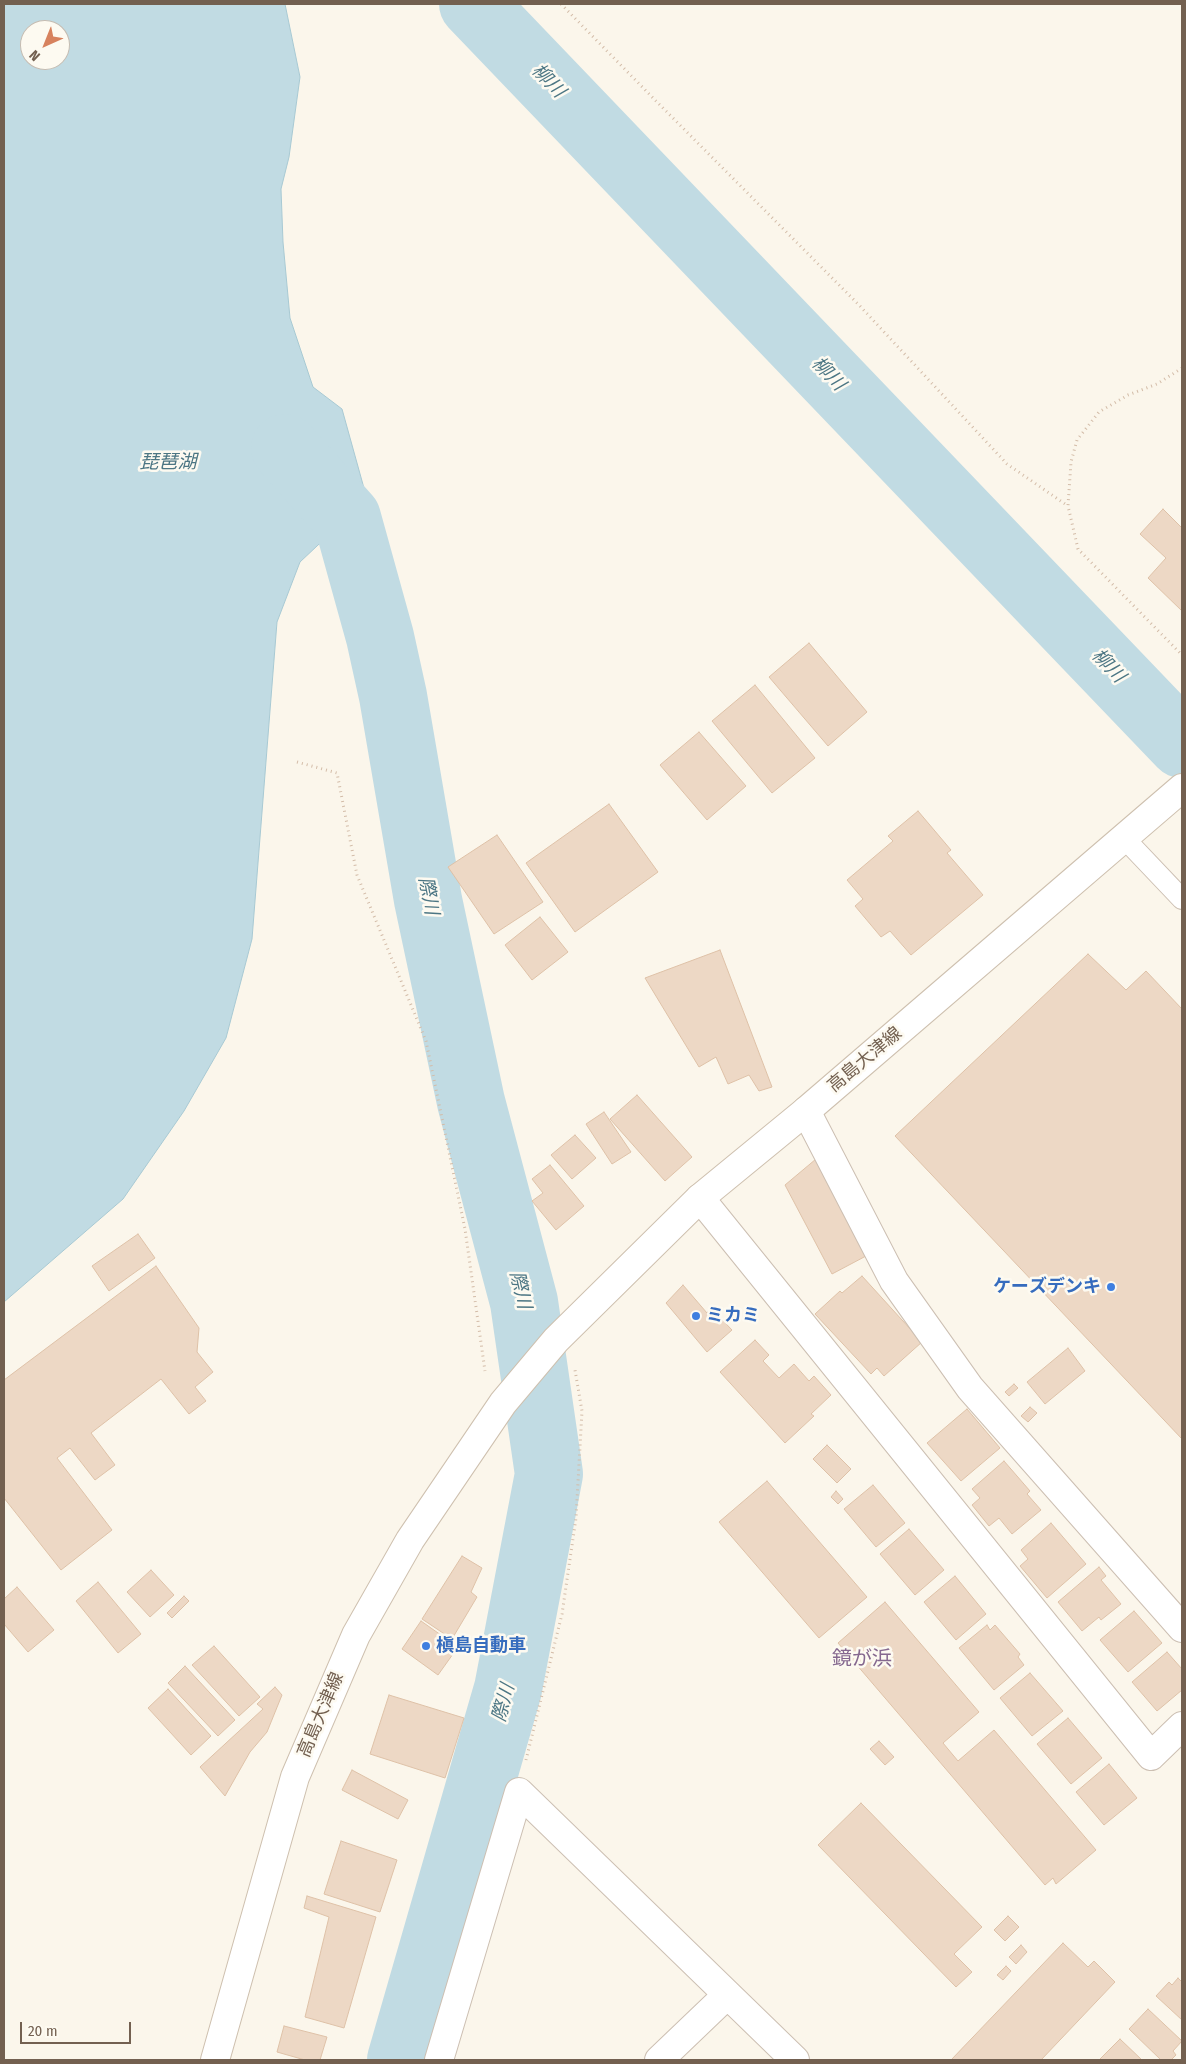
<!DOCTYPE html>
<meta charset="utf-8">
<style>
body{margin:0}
#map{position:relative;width:1186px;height:2064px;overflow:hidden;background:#fbf6eb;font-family:"Fira Sans Condensed",sans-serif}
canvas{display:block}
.frame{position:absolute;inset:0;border:5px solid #736050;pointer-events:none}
.north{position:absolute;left:20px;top:20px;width:50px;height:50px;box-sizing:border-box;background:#fdfaf1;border:1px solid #c6bcb1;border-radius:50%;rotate:224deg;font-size:14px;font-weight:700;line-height:20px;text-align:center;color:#736050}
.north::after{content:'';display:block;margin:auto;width:18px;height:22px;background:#d7825e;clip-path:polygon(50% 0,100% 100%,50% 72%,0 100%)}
.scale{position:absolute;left:20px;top:2022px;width:111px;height:22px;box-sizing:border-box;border:2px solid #736050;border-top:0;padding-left:6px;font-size:15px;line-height:18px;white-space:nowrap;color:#736050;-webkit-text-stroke:4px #fdfaf1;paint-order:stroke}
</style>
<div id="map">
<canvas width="1186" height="2064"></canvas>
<div class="frame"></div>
<div class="north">N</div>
<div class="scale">20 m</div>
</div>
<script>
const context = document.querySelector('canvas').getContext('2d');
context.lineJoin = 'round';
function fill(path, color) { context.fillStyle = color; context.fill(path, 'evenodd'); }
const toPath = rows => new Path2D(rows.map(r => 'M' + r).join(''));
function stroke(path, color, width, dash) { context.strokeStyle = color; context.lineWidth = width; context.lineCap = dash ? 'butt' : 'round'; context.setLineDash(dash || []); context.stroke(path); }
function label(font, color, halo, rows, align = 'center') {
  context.font = font + ' "Fira Sans Condensed","Noto Sans JP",sans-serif'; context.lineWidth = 5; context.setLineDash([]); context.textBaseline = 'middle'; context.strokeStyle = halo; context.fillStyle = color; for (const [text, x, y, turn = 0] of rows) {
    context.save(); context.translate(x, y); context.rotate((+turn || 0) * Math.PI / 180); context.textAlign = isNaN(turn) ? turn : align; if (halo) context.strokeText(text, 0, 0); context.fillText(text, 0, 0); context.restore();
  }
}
const water = toPath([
 [4,4,285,4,300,77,289,157,281,189,283,242,290,318,313,387,342,409,367,499,300,562,277,622,252,939,226,1038,184,1111,123,1199,4,1302,4,4],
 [30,30,60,30,60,60,30,60,30,30]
]);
fill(water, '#c1dbe3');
stroke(water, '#a8c9d3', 1);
stroke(toPath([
 [473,4,1182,744],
 [285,448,347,518,380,637,393,696,428,900,471,1102,524,1302,549,1474,508,1689,401,2060]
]), '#c1dbe3', 68);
const building = toPath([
 [1163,509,1182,528,1182,611,1148,578,1166,558,1140,534,1163,509],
 [809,643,867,712,828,746,769,677,809,643],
 [755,685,815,758,772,793,712,721,755,685],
 [699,732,746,786,707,820,660,765,699,732],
 [609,804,658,872,575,932,526,863,609,804],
 [918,811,951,850,947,853,983,895,911,955,890,931,881,937,855,906,863,899,847,880,893,841,888,836,918,811],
 [497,835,543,902,494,934,448,867,497,835],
 [540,917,568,952,532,980,505,945,540,917],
 [720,950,772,1087,759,1091,749,1075,728,1084,716,1057,699,1067,645,978,720,950],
 [1088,954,1126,990,1146,971,1182,1009,1182,1439,895,1136,1088,954],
 [637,1095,692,1157,665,1181,610,1119,637,1095],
 [604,1112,631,1152,612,1164,586,1124,604,1112],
 [575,1135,596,1158,572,1179,551,1155,575,1135],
 [816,1159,866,1256,832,1274,785,1185,816,1159],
 [550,1165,584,1206,556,1230,532,1201,543,1193,532,1179,550,1165],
 [138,1234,155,1258,109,1291,92,1266,138,1234],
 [156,1266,199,1328,197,1352,213,1372,195,1387,206,1401,189,1414,161,1379,91,1433,115,1465,95,1480,70,1448,57,1458,112,1530,61,1570,4,1498,4,1380,156,1266],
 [862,1276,922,1342,884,1376,877,1368,871,1374,815,1314,840,1291,842,1293,862,1276],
 [683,1285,707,1313,711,1308,732,1330,707,1352,666,1303,683,1285],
 [755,1340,769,1355,763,1361,779,1378,794,1364,809,1381,814,1376,831,1395,811,1414,814,1416,785,1443,720,1372,755,1340],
 [1068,1348,1085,1371,1045,1404,1027,1382,1068,1348],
 [1014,1384,1018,1388,1009,1396,1005,1392,1014,1384],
 [1030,1407,1037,1413,1028,1422,1021,1416,1030,1407],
 [967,1409,1000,1448,961,1481,927,1443,967,1409],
 [827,1445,851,1469,837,1483,813,1459,827,1445],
 [1004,1461,1030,1491,1027,1494,1041,1510,1012,1534,999,1518,989,1526,972,1505,980,1498,972,1489,1004,1461],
 [767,1481,867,1597,819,1638,719,1522,767,1481],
 [873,1485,905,1523,876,1547,844,1509,873,1485],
 [836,1491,843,1499,838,1504,831,1497,836,1491],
 [1051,1523,1086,1564,1047,1598,1020,1566,1028,1559,1021,1550,1051,1523],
 [909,1529,944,1570,915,1595,880,1554,909,1529],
 [462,1556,482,1568,471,1592,477,1597,452,1639,422,1619,462,1556],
 [1099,1567,1106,1576,1101,1580,1121,1604,1101,1620,1099,1617,1082,1631,1058,1602,1099,1567],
 [151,1570,174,1595,150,1617,127,1592,151,1570],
 [955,1576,986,1614,956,1640,924,1602,955,1576],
 [98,1582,141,1634,118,1653,76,1601,98,1582],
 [17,1587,54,1630,28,1652,4,1624,4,1599,17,1587],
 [184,1596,189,1601,172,1618,167,1613,184,1596],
 [885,1602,979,1712,943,1743,958,1761,994,1730,1096,1850,1056,1884,1053,1878,1045,1885,838,1643,885,1602],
 [1134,1611,1162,1643,1128,1672,1100,1640,1134,1611],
 [421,1621,458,1647,438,1675,402,1649,421,1621],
 [987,1625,990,1630,995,1625,1020,1654,1018,1657,1024,1665,994,1690,959,1648,987,1625],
 [214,1646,260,1697,239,1716,192,1665,214,1646],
 [1167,1652,1182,1669,1182,1690,1157,1711,1132,1682,1167,1652],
 [185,1666,235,1720,218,1736,168,1683,185,1666],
 [1030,1673,1063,1711,1032,1736,1000,1698,1030,1673],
 [275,1687,282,1695,267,1732,250,1752,225,1796,200,1767,263,1709,257,1704,275,1687],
 [168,1689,211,1736,191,1755,148,1708,168,1689],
 [389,1695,464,1718,445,1778,370,1754,389,1695],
 [1068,1718,1102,1758,1071,1784,1037,1744,1068,1718],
 [879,1741,894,1757,885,1765,870,1749,879,1741],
 [1109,1764,1137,1798,1104,1825,1076,1792,1109,1764],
 [352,1770,408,1800,398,1819,342,1790,352,1770],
 [861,1803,982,1927,954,1954,972,1972,956,1987,818,1845,861,1803],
 [341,1841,397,1860,380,1912,324,1894,341,1841],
 [307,1896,376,1917,344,2028,305,2017,329,1917,304,1908,307,1896],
 [1008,1916,1019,1927,1005,1941,994,1930,1008,1916],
 [1063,1943,1088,1967,1094,1961,1115,1982,1041,2060,951,2060,1063,1943],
 [1021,1945,1027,1952,1016,1964,1009,1957,1021,1945],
 [1006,1966,1011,1971,1003,1980,997,1975,1006,1966],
 [1178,1978,1182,1982,1182,2020,1156,1996,1169,1982,1172,1985,1178,1978],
 [1148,2009,1182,2041,1173,2051,1176,2055,1171,2060,1161,2060,1129,2029,1148,2009],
 [284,2026,327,2037,320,2060,305,2060,277,2052,284,2026],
 [1120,2039,1142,2060,1099,2060,1120,2039]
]);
fill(building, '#edd8c5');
stroke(building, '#dec1a7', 1);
const service = toPath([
 [1125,839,1182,899]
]);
const minor = toPath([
 [806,1111,894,1281,970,1388,1182,1628],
 [700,1198,1151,1756,1182,1726],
 [439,2060,519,1792,795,2060],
 [659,2060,727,1995]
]);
const secondary = toPath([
 [215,2060,295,1777,356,1635,410,1540,503,1403,556,1340,700,1198,806,1111,1182,788]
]);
stroke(service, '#ccbfb2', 22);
stroke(minor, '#ccbfb2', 30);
stroke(secondary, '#cec0af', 30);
stroke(toPath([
 [561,4,657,102,859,305,1007,464,1068,506],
 [1182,368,1157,384,1128,395,1099,412,1077,440,1071,462,1068,506,1078,549,1182,655],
 [297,762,337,773,357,875,426,1041,465,1229,485,1371],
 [526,1760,562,1614,576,1518,582,1411,575,1370]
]), '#d3bca8', 3, [1, 4]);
stroke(service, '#fff', 20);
stroke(minor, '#fff', 28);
stroke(secondary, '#fff', 28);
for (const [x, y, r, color] of [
 [1111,1287,5,"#3f7fe0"],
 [696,1316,5,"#3f7fe0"],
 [426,1646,5,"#3f7fe0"]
]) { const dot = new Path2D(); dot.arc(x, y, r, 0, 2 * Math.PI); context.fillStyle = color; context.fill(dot); stroke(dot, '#fdfaf1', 2); }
label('18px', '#736050', '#fdfaf1', [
 ["高島大津線",865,1060,-40],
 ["高島大津線",321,1715,-67]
]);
label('bold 18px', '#366cbe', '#fdfaf1', [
 ["ケーズデンキ",1101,1287,"right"],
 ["ミカミ",706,1316],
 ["槇島自動車",436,1646]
], 'left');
label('italic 19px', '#4c7684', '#fdfaf1', [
 ["柳川",548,81,46],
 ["柳川",828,374,46],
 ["琵琶湖",168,463],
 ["柳川",1108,666,46],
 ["際川",428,896,79],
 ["際川",520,1290,77],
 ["際川",504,1703,-75]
]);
label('20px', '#85688f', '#fdfaf1', [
 ["鏡が浜",862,1659]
]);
</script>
